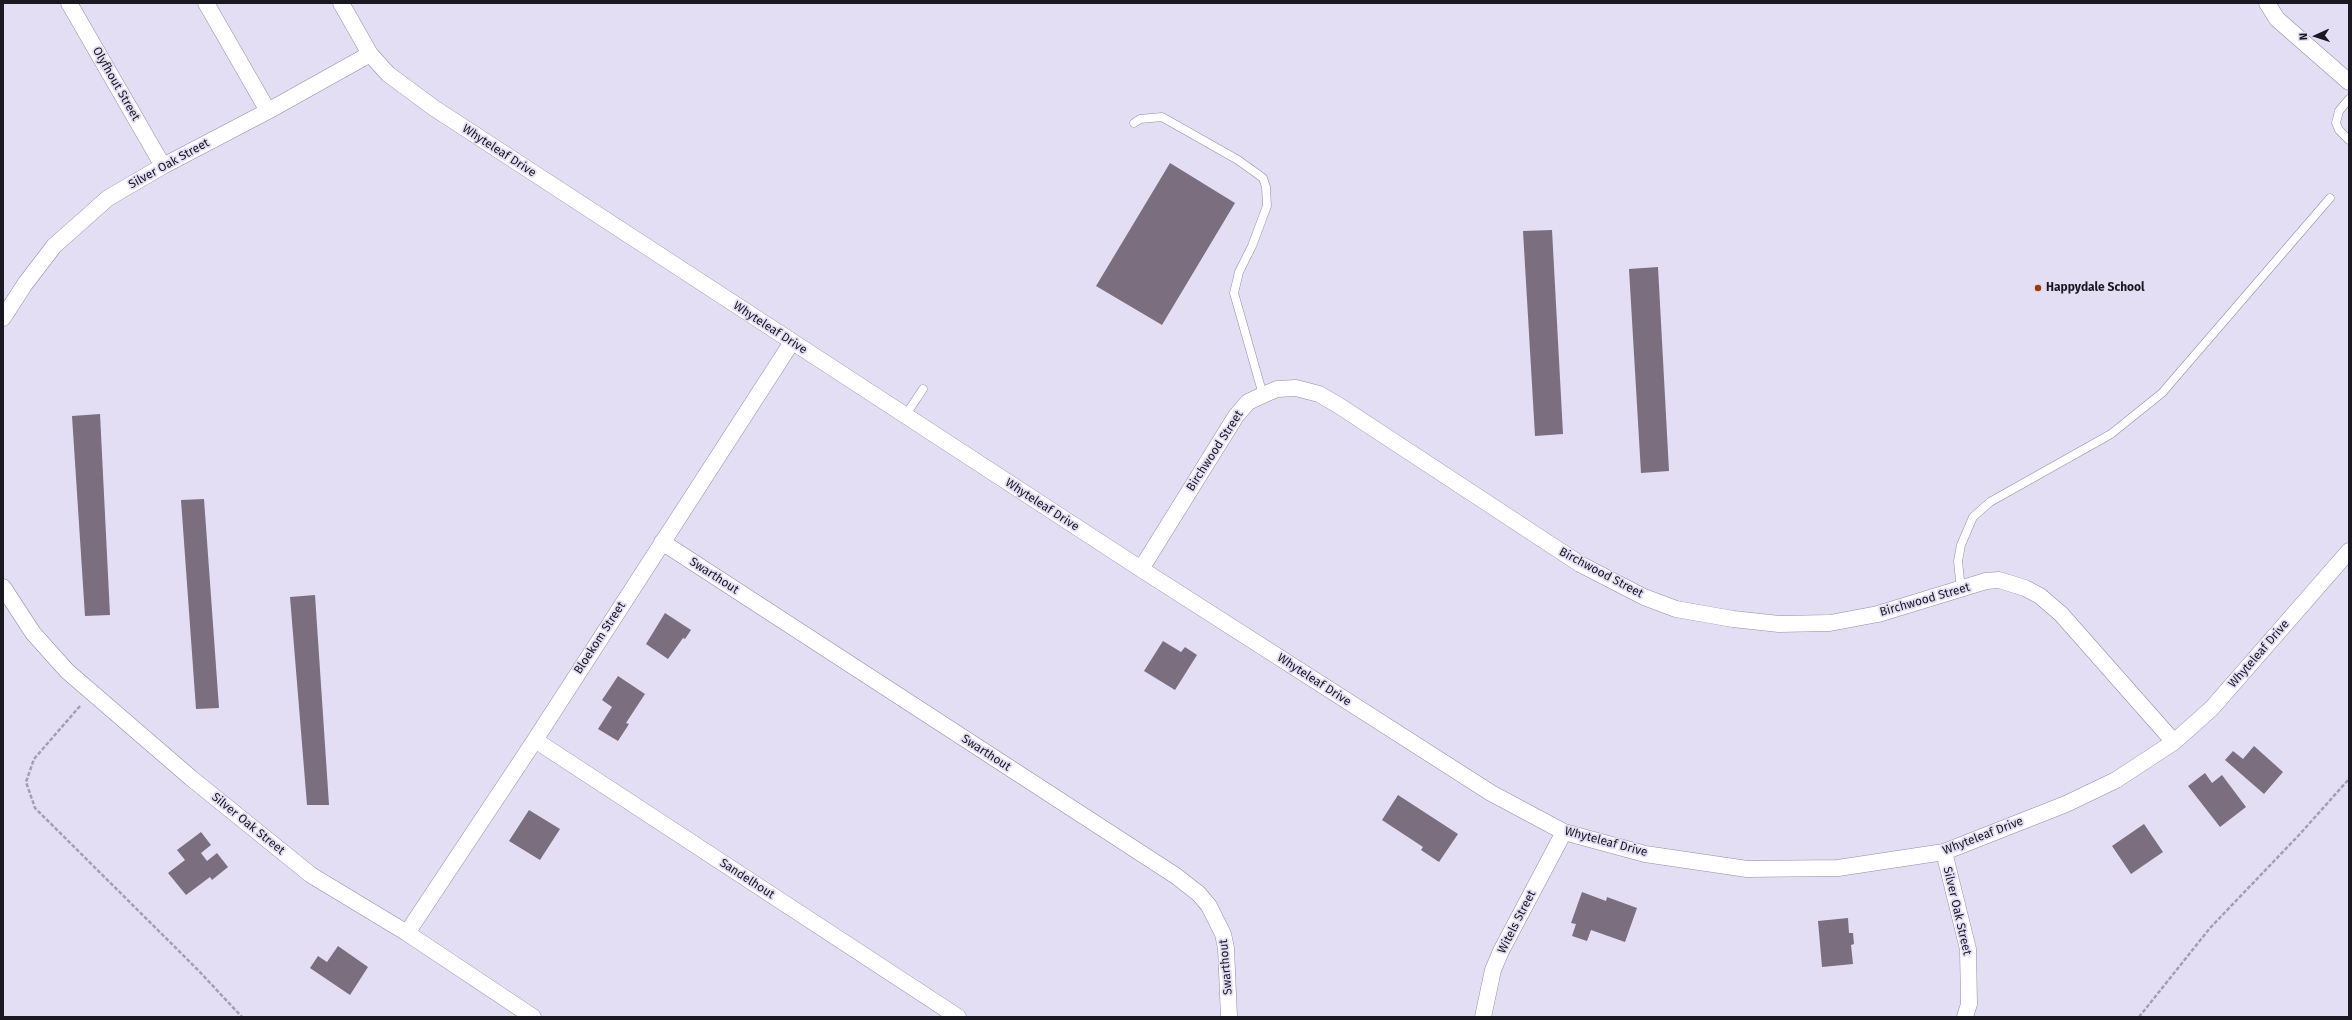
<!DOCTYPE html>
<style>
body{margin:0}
#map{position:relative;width:2352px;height:1020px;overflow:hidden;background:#e3def4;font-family:"Fira Sans",sans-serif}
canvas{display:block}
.frame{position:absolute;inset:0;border:4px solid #1a1820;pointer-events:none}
.north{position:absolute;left:2296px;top:16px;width:40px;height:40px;-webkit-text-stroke:3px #e3def4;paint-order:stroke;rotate:267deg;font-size:11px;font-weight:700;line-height:16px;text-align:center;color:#1a1820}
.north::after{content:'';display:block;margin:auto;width:14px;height:18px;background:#1a1820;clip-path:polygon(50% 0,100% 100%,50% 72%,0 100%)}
</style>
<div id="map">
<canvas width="2352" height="1020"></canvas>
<div class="frame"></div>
<div class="north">N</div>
</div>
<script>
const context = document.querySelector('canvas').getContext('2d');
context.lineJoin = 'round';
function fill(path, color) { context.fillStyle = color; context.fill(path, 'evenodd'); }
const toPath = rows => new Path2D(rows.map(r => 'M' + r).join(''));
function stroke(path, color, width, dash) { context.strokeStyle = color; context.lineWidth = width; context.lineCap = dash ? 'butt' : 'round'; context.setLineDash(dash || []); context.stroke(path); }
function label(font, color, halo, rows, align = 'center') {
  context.font = font + ' "Fira Sans",sans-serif'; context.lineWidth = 3.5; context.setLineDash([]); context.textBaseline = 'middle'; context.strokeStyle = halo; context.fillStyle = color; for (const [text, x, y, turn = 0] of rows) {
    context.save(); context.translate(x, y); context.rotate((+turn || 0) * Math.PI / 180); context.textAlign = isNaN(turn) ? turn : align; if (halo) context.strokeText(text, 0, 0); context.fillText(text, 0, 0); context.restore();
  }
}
fill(toPath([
 [1170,163,1235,203,1162,325,1096,286],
 [1552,230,1563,434,1535,436,1523,231],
 [1658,267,1669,471,1641,473,1629,269],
 [100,414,110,615,85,616,72,416],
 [204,499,219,708,196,709,181,500],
 [315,595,329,805,307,805,290,597],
 [665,613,691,630,685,639,683,638,668,659,646,644],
 [1163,641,1181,652,1185,647,1197,655,1175,690,1144,671],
 [618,676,645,694,626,723,629,724,618,741,598,729,612,707,602,700],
 [2254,746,2283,772,2264,794,2225,760,2233,751,2243,759],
 [2205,773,2212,783,2222,775,2246,807,2220,827,2188,786],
 [1398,795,1458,834,1439,862,1421,850,1423,847,1382,820],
 [529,810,560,829,540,860,509,841],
 [2144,824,2163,852,2131,874,2112,846],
 [201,832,211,845,201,853,207,861,217,853,228,867,212,880,210,877,186,895,168,873,185,860,177,850],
 [1582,892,1606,901,1607,897,1637,908,1625,942,1591,930,1587,941,1572,936,1576,924,1571,923],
 [1848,918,1849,933,1853,933,1854,944,1851,945,1853,964,1822,967,1818,921],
 [338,946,368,967,350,995,310,968,318,956,327,962]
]), '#7a6e7f');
const service = toPath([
 [2349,99,2339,111,2336,123,2339,130,2349,140],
 [1134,123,1140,119,1162,117,1238,160,1263,178,1266,187,1267,206,1252,246,1239,272,1234,293,1263,395],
 [905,416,923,389],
 [1961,590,1958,561,1961,545,1973,517,1990,502,2111,434,2162,393,2330,198]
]);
const minor = toPath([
 [69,3,163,166],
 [206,3,268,111],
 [341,3,370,54,388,74,434,108,1141,569,1491,793,1564,832,1645,854,1747,869,1838,868,1944,852,2066,804,2116,780,2174,742,2212,708,2349,551],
 [2267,3,2277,19,2349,82],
 [3,318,25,284,54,246,108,198,163,166,268,111,370,54],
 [662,542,1176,876,1199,894,1209,906,1223,934,1226,948,1229,1017],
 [1141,569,1236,416,1248,402,1263,395,1277,389,1296,388,1319,394,1338,405,1580,564,1644,597,1676,609,1733,619,1779,624,1830,623,1878,614,1986,581,1999,580,2025,588,2040,596,2061,614,2174,742],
 [3,587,33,633,67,671,191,778,311,875,407,933,533,1017],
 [535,740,958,1017],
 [1944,852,1968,949,1969,1004,1965,1017],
 [407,933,535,740,792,342],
 [1483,1017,1493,970,1501,951,1564,832]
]);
stroke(service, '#928ea2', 9);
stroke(minor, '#928ea2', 17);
stroke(toPath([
 [80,706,34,759,26,782,35,808,197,969,242,1017],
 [2139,1017,2210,928,2299,835,2349,779]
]), '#a39fb0', 2.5, [4, 2]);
stroke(service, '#fff', 8);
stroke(minor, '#fff', 16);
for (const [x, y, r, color] of [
 [2038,288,4,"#9d3903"]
]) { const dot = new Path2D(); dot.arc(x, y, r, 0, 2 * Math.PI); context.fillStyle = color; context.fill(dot); stroke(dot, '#e3def4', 1.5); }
label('12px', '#1a1820', '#e3def4', [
 ["Olyfhout Street",116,84,60],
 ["Whyteleaf Drive",499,151,33],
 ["Silver Oak Street",169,164,-29],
 ["Whyteleaf Drive",770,328,33],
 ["Birchwood Street",1215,451,-57],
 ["Whyteleaf Drive",1042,505,33],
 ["Birchwood Street",1601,573,28],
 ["Swarthout",714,576,33],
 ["Birchwood Street",1925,600,-16],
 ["Bloekom Street",600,638,-57],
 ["Whyteleaf Drive",2259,654,-49],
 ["Whyteleaf Drive",1314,680,33],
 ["Swarthout",986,753,33],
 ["Silver Oak Street",248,824,39],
 ["Whyteleaf Drive",1983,836,-21],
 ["Whyteleaf Drive",1606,842,15],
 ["Sandelhout",747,879,33],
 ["Silver Oak Street",1957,911,77],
 ["Witels Street",1517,922,-63],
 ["Swarthout",1226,967,-95]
]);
label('bold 12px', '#1a1820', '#e3def4', [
 ["Happydale School",2046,288]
], 'left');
</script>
